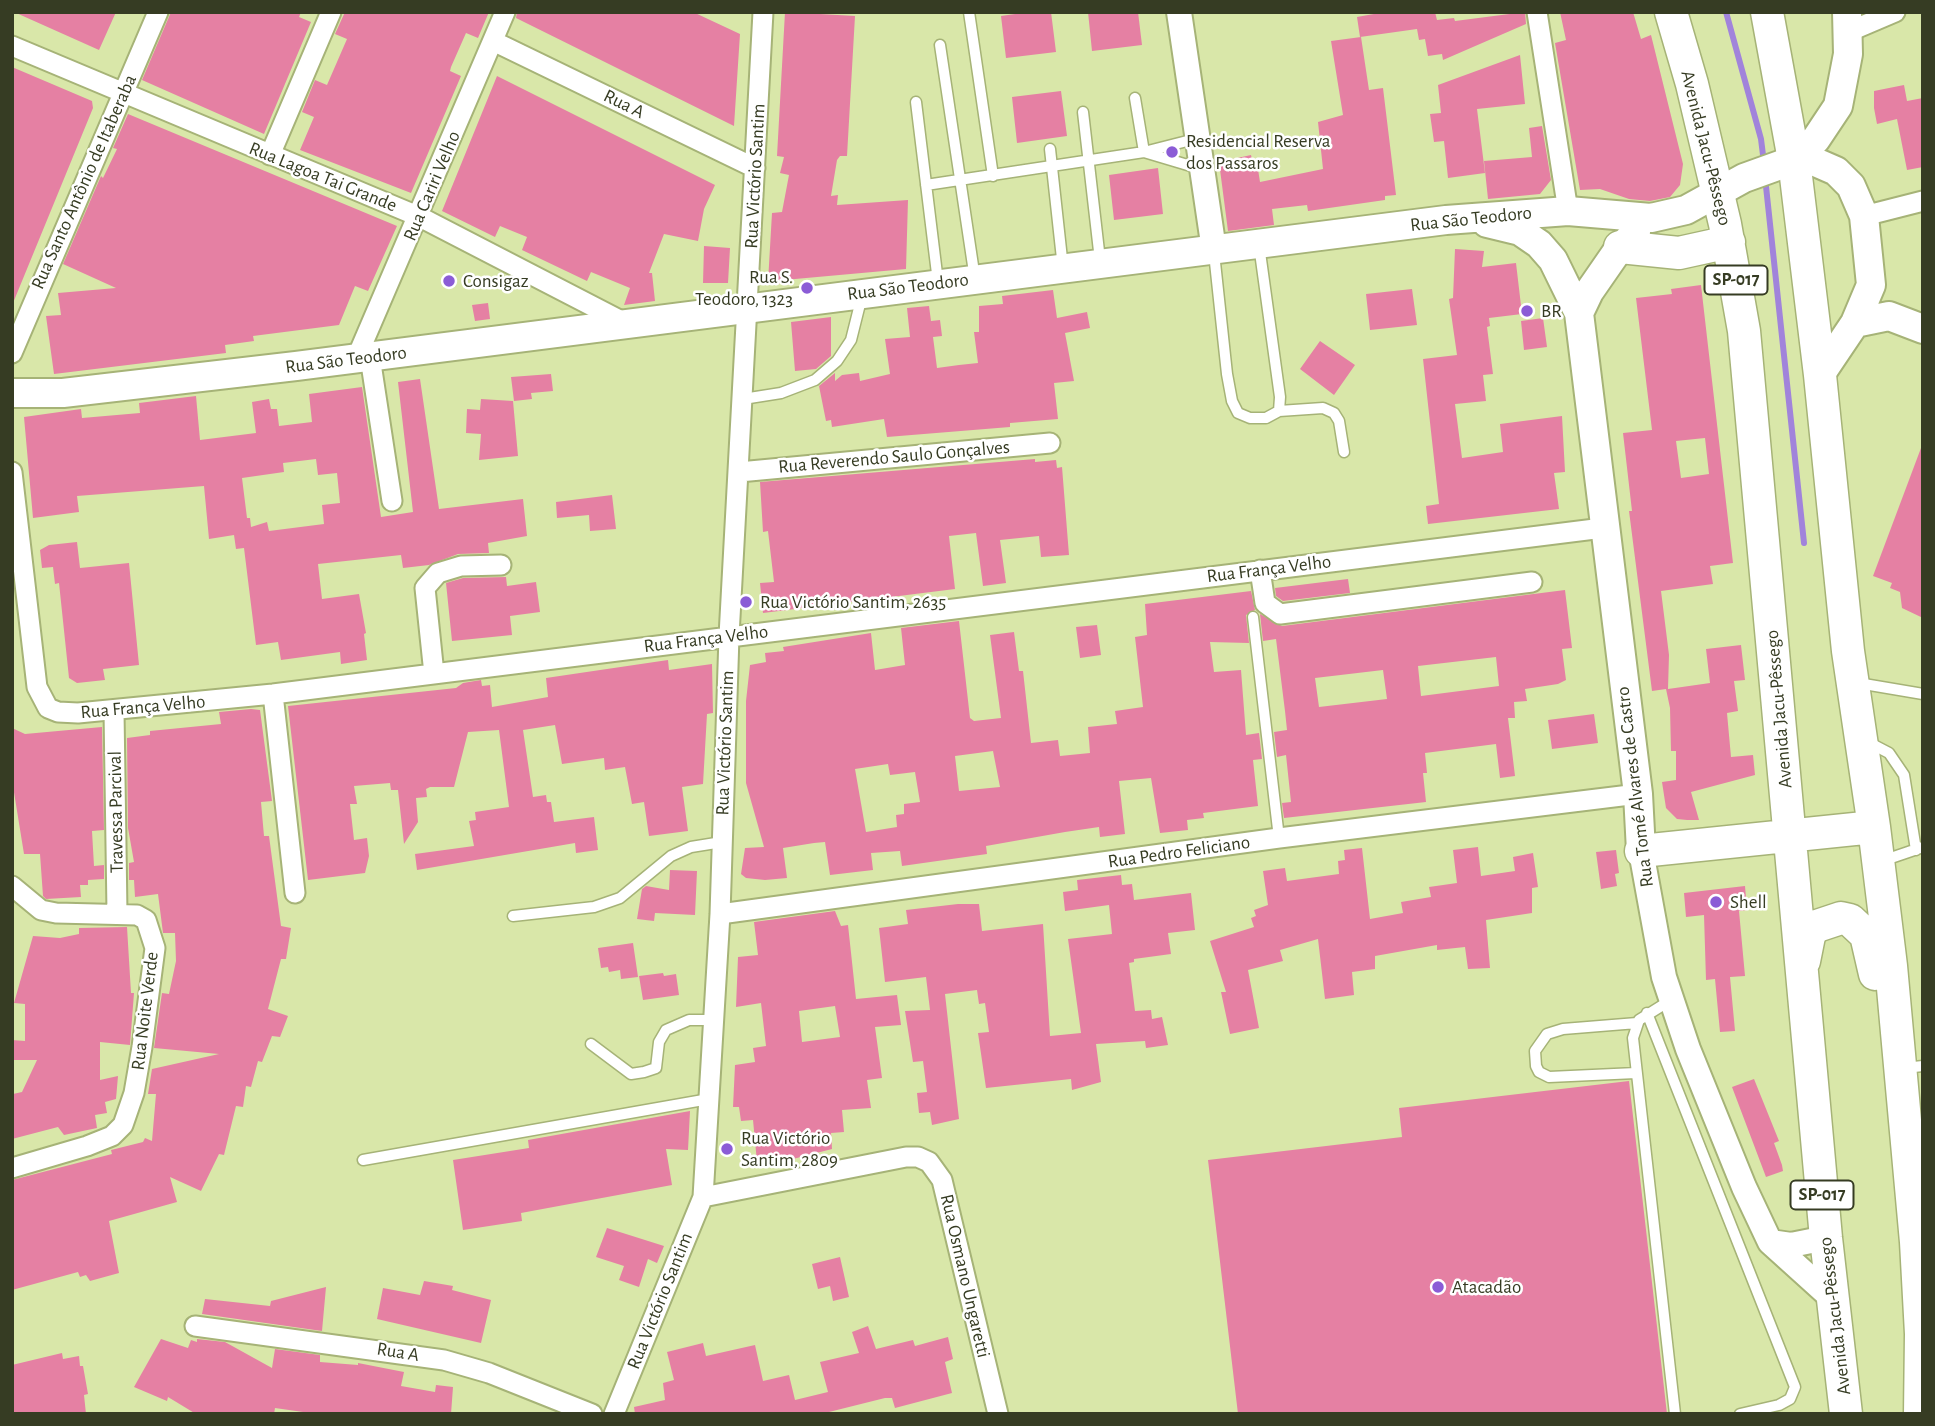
<!DOCTYPE html>
<meta charset="utf-8">
<style>
body{margin:0}
#map{position:relative;width:1935px;height:1426px;overflow:hidden;background:#d9e7a9;font-family:"Alegreya Sans",sans-serif}
canvas{display:block}
.frame{position:absolute;inset:0;border:14px solid #363c23;pointer-events:none}
</style>
<div id="map">
<canvas width="1935" height="1426"></canvas>
<div class="frame"></div>
</div>
<script>
const context = document.querySelector('canvas').getContext('2d');
context.lineJoin = 'round';
const toPath = rows => new Path2D(rows.map(r => 'M' + r).join(''));
function stroke(path, color, width, dash) { context.strokeStyle = color; context.lineWidth = width; context.lineCap = dash ? 'butt' : 'round'; context.setLineDash(dash || []); context.stroke(path); }
function fill(path, color) { context.fillStyle = color; context.fill(path, 'evenodd'); }
function label(font, color, halo, rows, align = 'center') {
  context.font = font + ' "Alegreya Sans",sans-serif'; context.lineWidth = 5; context.setLineDash([]); context.textBaseline = 'middle'; context.strokeStyle = halo; context.fillStyle = color; for (const [text, x, y, turn = 0] of rows) {
    context.save(); context.translate(x, y); context.rotate((+turn || 0) * Math.PI / 180); context.textAlign = isNaN(turn) ? turn : align; if (halo) context.strokeText(text, 0, 0); context.fillText(text, 0, 0); context.restore();
  }
}
stroke(toPath([
 [1726,12,1761,139,1764,163],
 [1765,177,1804,543]
]), '#a183db', 6);
fill(toPath([
 [14,12,116,12,99,50],
 [171,12,301,12,299,17,311,22,264,134,142,80],
 [345,12,489,12,478,38,466,33,451,67,450,71,461,76,411,193,300,150,314,117,302,112,315,80,327,85,347,39,335,34],
 [517,12,693,12,740,34,734,126,516,18],
 [785,12,855,16,847,156,840,156,837,160,831,196,838,195,837,205,908,200,906,269,784,280,784,283,773,285,768,282,772,213,782,212,789,175,780,173,784,157,777,156],
 [1029,12,1051,12,1056,52,1006,58,1001,16],
 [1088,12,1138,12,1142,45,1092,51],
 [1385,12,1435,12,1437,20,1454,18,1455,21,1525,12,1526,24,1443,60,1442,54,1428,56,1425,39,1419,40,1417,29,1360,37,1357,17],
 [1560,12,1633,12,1641,39,1651,35,1683,164,1680,185,1670,197,1650,201,1629,199,1600,189,1580,190,1555,43,1566,40],
 [1361,37,1369,90,1383,88,1396,195,1385,196,1385,200,1308,211,1307,205,1272,209,1274,225,1228,231,1219,162,1251,155,1253,164,1257,163,1260,182,1323,169,1318,122,1343,115,1331,41],
 [1520,55,1525,104,1477,109,1485,173,1448,178,1444,141,1434,142,1430,114,1441,113,1438,85],
 [12,67,92,101,93,108,13,303],
 [497,76,715,185,704,209,698,241,664,234,649,273,652,273,655,301,624,305,630,288,591,272,587,281,522,250,527,237,500,226,495,237,442,211],
 [1904,85,1907,101,1923,98,1923,167,1907,170,1897,119,1877,124,1874,108,1874,91],
 [1061,91,1067,136,1017,143,1012,97],
 [128,114,397,226,368,291,355,286,339,325,253,336,254,341,225,345,226,353,54,374,46,316,61,315,58,293,116,288,63,264,101,176,103,178,117,149,113,148],
 [1542,126,1551,180,1540,194,1488,199,1484,161,1532,157,1529,128],
 [1158,168,1163,214,1114,220,1109,175],
 [704,246,730,248,728,283,703,283],
 [1455,249,1484,251,1482,267,1516,263,1522,314,1489,318,1490,326,1487,327,1493,374,1483,375,1486,401,1455,404,1462,458,1503,452,1500,424,1562,416,1565,472,1554,473,1559,509,1428,524,1426,506,1439,504,1423,359,1457,355,1449,299,1453,298],
 [1701,285,1733,563,1710,566,1713,584,1661,591,1669,655,1668,689,1710,683,1706,649,1741,645,1745,680,1734,681,1738,711,1727,713,1731,757,1753,755,1755,775,1691,792,1699,820,1687,820,1677,819,1666,808,1662,782,1676,780,1676,751,1671,751,1670,708,1666,689,1652,691,1629,511,1632,511,1623,433,1652,430,1636,298,1672,294,1671,289],
 [1705,438,1709,474,1681,478,1676,441],
 [1412,289,1417,325,1370,330,1366,294],
 [1053,290,1057,318,1087,312,1090,328,1065,333,1074,381,1054,383,1058,419,1010,423,1010,427,887,437,884,419,832,427,831,420,826,421,819,386,835,373,835,381,842,375,859,373,860,381,890,374,885,339,910,337,907,308,929,306,931,321,940,320,942,336,933,337,937,368,959,365,978,363,974,332,979,332,979,306,1003,304,1002,296],
 [488,303,490,319,475,321,472,305],
 [831,317,831,356,816,369,795,371,791,322],
 [1543,318,1547,347,1524,350,1521,321],
 [1320,341,1355,365,1334,395,1300,369],
 [551,374,553,391,531,393,532,399,514,401,511,377],
 [420,379,439,509,523,499,527,536,488,543,489,553,458,554,429,565,403,568,401,555,318,564,322,599,359,594,366,633,364,634,367,660,341,664,340,652,281,660,278,642,256,645,244,548,236,549,234,535,209,539,204,486,77,496,79,512,33,518,24,417,81,409,82,418,140,413,139,403,196,396,200,440,256,433,252,402,269,399,271,409,277,409,279,426,312,422,309,394,362,387,381,517,413,512,398,382],
 [316,459,318,475,337,473,340,503,322,505,324,524,269,531,267,522,251,527,250,518,247,518,242,478,284,472,283,463],
 [481,399,513,401,518,456,479,460,481,434,466,433,467,409,480,410],
 [1921,448,1923,448,1923,618,1902,608,1900,592,1890,588,1892,583,1873,576],
 [1035,459,1035,462,1056,460,1057,468,1062,467,1069,555,1041,557,1039,536,1000,540,1006,583,983,586,976,533,949,536,955,589,763,613,760,583,774,582,768,531,763,532,760,482],
 [612,495,616,529,590,531,589,515,557,518,556,502],
 [77,542,80,568,129,563,139,665,103,669,105,680,77,683,69,678,59,583,55,584,53,567,42,568,40,550,49,545],
 [506,577,507,586,536,582,540,612,510,616,512,635,452,641,446,583,463,578],
 [1348,579,1350,593,1283,601,1276,596,1275,588],
 [1565,590,1572,648,1562,649,1566,680,1558,684,1525,689,1527,701,1514,702,1515,718,1508,718,1515,776,1500,778,1496,744,1425,753,1427,773,1423,773,1426,802,1284,818,1282,803,1291,802,1286,755,1277,757,1274,732,1287,730,1285,711,1276,639,1263,641,1260,614,1282,626],
 [1496,657,1499,686,1421,696,1418,666],
 [1383,670,1387,699,1319,707,1315,678],
 [1251,591,1255,610,1246,615,1249,643,1210,642,1214,672,1241,670,1246,735,1259,733,1262,759,1253,760,1258,806,1203,813,1204,818,1187,820,1188,830,1160,833,1151,778,1119,781,1125,834,1100,837,1099,827,1065,832,986,846,987,854,902,866,900,851,871,853,873,870,830,875,825,842,814,843,783,848,787,878,765,880,746,878,741,874,745,848,764,847,746,783,746,701,750,665,766,662,765,653,784,651,783,647,871,633,875,670,905,665,901,628,959,621,970,718,974,721,1001,718,990,635,1014,632,1019,671,1023,671,1031,743,1058,740,1060,756,1090,753,1088,727,1117,724,1115,711,1143,707,1135,637,1147,635,1145,604],
 [993,751,1000,787,959,791,955,756],
 [888,764,890,775,915,772,920,802,904,804,904,814,896,815,897,827,866,832,855,769],
 [1097,625,1101,655,1080,658,1076,627],
 [668,660,669,670,712,664,713,713,707,714,703,784,682,787,688,831,649,836,644,802,632,804,625,767,605,770,604,758,562,764,555,725,523,730,533,797,546,795,547,802,551,802,554,822,594,817,598,850,576,853,575,843,417,870,415,854,474,846,469,821,476,820,475,812,509,807,499,730,468,732,454,787,430,787,426,789,427,797,416,798,418,822,404,844,398,790,391,790,390,783,354,786,357,804,350,804,354,840,367,838,369,856,365,873,308,880,288,706,456,688,463,683,481,680,482,686,490,685,492,707,548,697,546,678],
 [251,709,260,710,272,801,261,802,264,836,269,836,281,926,291,928,286,959,281,959,268,1009,288,1016,280,1037,272,1036,262,1062,258,1061,251,1087,246,1086,243,1107,236,1106,224,1155,219,1154,201,1191,170,1177,177,1202,109,1221,119,1273,90,1281,86,1275,80,1277,78,1272,12,1290,12,1180,112,1154,111,1150,143,1142,145,1138,152,1141,156,1094,148,1094,152,1069,219,1054,154,1048,162,993,169,994,176,961,175,933,163,933,158,894,135,897,134,880,129,880,129,863,134,862,128,828,127,738,150,735,150,731,221,724,219,712],
 [1594,714,1598,743,1552,749,1548,720],
 [102,727,104,830,92,831,94,866,104,865,104,879,88,880,88,885,80,885,81,897,46,899,43,896,40,854,24,854,12,780,12,728,25,734],
 [1478,847,1481,876,1515,871,1513,857,1533,853,1538,887,1532,888,1532,913,1486,920,1490,968,1468,969,1465,947,1437,950,1437,945,1375,956,1375,969,1352,972,1354,995,1325,999,1318,939,1280,950,1283,961,1248,970,1259,1028,1230,1034,1221,992,1226,992,1210,941,1254,927,1251,918,1256,916,1254,910,1268,905,1263,871,1285,868,1287,881,1339,874,1338,861,1345,860,1344,850,1362,848,1370,919,1403,913,1401,902,1431,897,1429,887,1457,883,1453,850],
 [1616,850,1619,873,1615,874,1617,886,1601,889,1596,852],
 [670,870,697,871,695,915,655,913,654,921,637,919,642,889,646,886,669,890],
 [1121,875,1122,885,1132,884,1134,900,1191,893,1195,930,1168,933,1171,954,1134,959,1134,962,1129,963,1135,1011,1151,1010,1152,1019,1162,1017,1168,1045,1146,1048,1145,1041,1096,1044,1101,1082,1072,1090,1071,1079,986,1088,978,1033,989,1032,985,1003,979,1004,977,990,945,994,959,1119,932,1125,930,1112,919,1113,917,1093,927,1092,923,1061,913,1062,905,1011,930,1010,926,977,885,982,879,928,908,924,906,910,958,904,979,904,982,931,1043,924,1050,1036,1081,1033,1068,939,1112,934,1109,905,1065,911,1063,892,1078,890,1077,880],
 [1745,886,1747,910,1739,911,1745,976,1730,977,1735,1031,1720,1032,1715,979,1706,980,1704,915,1686,917,1684,893],
 [835,911,841,926,848,925,856,999,897,995,901,1025,875,1027,882,1078,867,1080,871,1108,842,1110,844,1132,831,1133,832,1149,789,1160,757,1162,753,1120,741,1121,739,1107,733,1107,735,1065,755,1062,753,1048,766,1046,761,1003,736,1007,738,957,758,955,754,922],
 [835,1006,840,1037,802,1042,799,1011],
 [127,927,131,993,134,993,130,1045,100,1042,100,1080,118,1076,116,1099,105,1102,107,1113,95,1115,97,1128,64,1135,58,1127,12,1139,13,1094,22,1092,37,1060,12,1060,12,1040,25,1041,25,1004,14,1003,33,936,60,938,79,934,79,928],
 [633,943,638,977,621,979,620,970,609,972,608,967,601,968,598,948],
 [663,973,664,976,676,974,679,995,643,1000,639,976],
 [1754,1079,1779,1141,1774,1143,1782,1165,1783,1171,1766,1177,1732,1087],
 [1629,1081,1667,1414,1238,1414,1208,1160,1402,1137,1399,1108],
 [690,1111,688,1150,666,1149,672,1185,521,1213,522,1221,463,1230,453,1160,529,1148,528,1140],
 [607,1228,664,1246,657,1263,648,1259,639,1287,619,1280,624,1266,596,1257],
 [840,1257,849,1297,833,1301,830,1286,818,1289,812,1264],
 [424,1281,453,1286,452,1290,491,1300,481,1343,377,1319,383,1288,420,1295],
 [326,1287,322,1331,202,1314,205,1299,270,1306,271,1301],
 [868,1326,876,1349,913,1340,915,1346,948,1337,953,1359,945,1362,952,1393,895,1408,892,1398,885,1398,821,1414,635,1414,634,1407,665,1400,663,1383,674,1380,667,1352,703,1343,706,1356,755,1345,763,1381,789,1375,795,1400,828,1392,820,1362,859,1353,852,1332],
 [161,1339,188,1348,191,1340,197,1342,197,1339,225,1342,272,1368,275,1349,320,1355,320,1362,358,1365,358,1363,404,1372,401,1386,435,1392,436,1385,453,1387,451,1414,317,1414,275,1408,274,1414,196,1414,168,1397,167,1401,134,1387],
 [62,1353,63,1359,79,1356,80,1366,83,1366,88,1394,84,1395,86,1414,12,1414,12,1365]
]), '#e580a3');
const service = toPath([
 [969,12,993,176],
 [940,45,975,279],
 [1135,98,1144,152,1195,139],
 [916,102,938,282],
 [1083,112,1100,260],
 [1050,149,1063,268],
 [926,185,1144,152,1201,169],
 [1259,245,1280,397,1279,411],
 [1214,253,1227,374,1232,401,1238,413,1250,418,1266,418,1279,411,1323,408,1334,413,1339,421,1344,452],
 [743,399,781,393,815,380,837,361,851,340,862,296],
 [1253,617,1279,838],
 [1858,683,1923,694],
 [1866,741,1889,753,1904,775,1916,850],
 [1882,861,1923,847],
 [513,916,594,907,620,898,671,856,691,847,722,842],
 [1671,1000,1639,1020,1633,1038,1675,1414],
 [1647,1013,1795,1387,1790,1399,1779,1405,1740,1414],
 [591,1044,631,1074,644,1072,656,1068,659,1042,666,1030,689,1020,714,1020],
 [1904,1068,1923,1066],
 [1636,1073,1549,1077,1539,1072,1536,1066,1535,1051,1547,1034,1563,1029,1637,1023],
 [363,1160,709,1099]
]);
const minor = toPath([
 [1537,12,1568,211],
 [1848,32,1895,12],
 [493,41,755,168],
 [12,46,420,217,627,324],
 [270,155,331,12],
 [1864,216,1923,201],
 [12,353,158,12],
 [370,357,392,501],
 [356,359,505,12],
 [12,472,37,687,48,708,58,712,78,713,273,694,1603,528],
 [739,472,1050,443],
 [1260,570,1265,603,1280,614,1532,582],
 [434,674,425,588,438,573,461,566,501,565],
 [273,694,295,893],
 [114,711,117,913],
 [12,886,41,910,56,913,137,915,146,920,155,948,142,1047,134,1093,123,1125,112,1136,87,1146,12,1168],
 [720,914,1279,838,1638,794],
 [703,1197,906,1157,918,1157,929,1162,942,1180,998,1414],
 [195,1326,444,1360,489,1373,592,1414],
 [614,1414,703,1197,720,914,729,636,763,12]
]);
const tertiary = toPath([
 [1179,12,1214,250],
 [1641,851,1664,977,1688,1049,1744,1187,1770,1242,1832,1298],
 [1770,1242,1791,1245,1826,1238]
]);
const secondary = toPath([
 [1794,160,1816,139,1838,106,1848,54,1847,12],
 [1487,223,1520,231,1539,244,1553,260,1579,313,1638,794,1641,851],
 [1579,313,1589,292,1616,253,1636,232],
 [1855,323,1889,316,1923,329],
 [12,393,63,393,296,366,1446,220,1568,211,1651,218,1686,210,1744,178,1794,160,1813,161,1836,171,1851,186,1864,216,1871,285,1855,323,1820,375]
]);
const trunk = toPath([
 [1671,12,1692,84,1725,224,1744,331,1826,1238,1846,1414],
 [1767,12,1794,160,1820,375,1848,651,1874,827,1891,966,1916,1242,1921,1334,1920,1414],
 [1620,247,1679,253,1729,242],
 [1641,851,1874,827],
 [1804,961,1809,936,1814,927,1841,918,1850,920,1866,935,1875,974]
]);
stroke(service, '#a6b377', 13);
stroke(minor, '#a6b377', 23);
stroke(tertiary, '#a6b377', 28);
stroke(secondary, '#a6b377', 32);
stroke(trunk, '#a6b377', 35);
stroke(service, '#fff', 10);
stroke(minor, '#fff', 19);
stroke(tertiary, '#fff', 24);
stroke(secondary, '#fff', 28);
stroke(trunk, '#fff', 32);
for (const [x, y, r, color] of [
 [1172,152,7,"#8b5cd6"],
 [449,281,7,"#8b5cd6"],
 [807,288,7,"#8b5cd6"],
 [1527,311,7,"#8b5cd6"],
 [746,602,7,"#8b5cd6"],
 [1716,902,7,"#8b5cd6"],
 [727,1149,7,"#8b5cd6"],
 [1438,1287,7,"#8b5cd6"]
]) { const dot = new Path2D(); dot.arc(x, y, r, 0, 2 * Math.PI); context.fillStyle = color; context.fill(dot); stroke(dot, '#fff', 2.5); }
for (const [x, y, w] of [
 [1736,280,63],
 [1822,1195,63]
]) { const box = new Path2D(); box.roundRect(x - w / 2, y - 14.5, w, 29, 5); context.fillStyle = '#fff'; context.fill(box); stroke(box, '#363c23', 2); }
label('bold 18px', '#363c23', null, [
 ["SP-017",1736,280],
 ["SP-017",1822,1195]
]);
label('19px', '#363c23', '#fff', [
 ["Rua A",624,104,26],
 ["Avenida Jacu-Pêssego",1706,148,76],
 ["Rua Victório Santim",755,176,-87],
 ["Rua Lagoa Tai Grande",323,177,22],
 ["Rua Santo Antônio de Itaberaba",84,182,-66],
 ["Rua Cariri Velho",432,186,-67],
 ["Rua São Teodoro",1471,219,-6],
 ["Rua São Teodoro",908,287,-7],
 ["Rua São Teodoro",346,360,-7],
 ["Rua Reverendo Saulo Gonçalves",894,457,-5],
 ["Rua França Velho",1269,569,-7],
 ["Rua França Velho",706,639,-7],
 ["Rua França Velho",143,707,-5],
 ["Avenida Jacu-Pêssego",1779,709,-95],
 ["Rua Victório Santim",725,743,-88],
 ["Rua Tomé Alvares de Castro",1635,787,-97],
 ["Travessa Parcival",116,812,-91],
 ["Rua Pedro Feliciano",1179,852,-8],
 ["Rua Noite Verde",145,1011,-83],
 ["Rua Osmano Ungaretti",965,1276,77],
 ["Rua Victório Santim",660,1301,-68],
 ["Avenida Jacu-Pêssego",1835,1316,-97],
 ["Rua A",398,1352,9]
]);
label('19px', '#363c23', '#fff', [
 ["Residencial Reserva",1186,141],
 ["dos Passaros",1186,163],
 ["Rua S.",793,277,"right"],
 ["Teodoro, 1323",793,299,"right"],
 ["Consigaz",463,281],
 ["BR",1541,311],
 ["Rua Victório Santim, 2635",760,602],
 ["Shell",1730,902],
 ["Rua Victório",741,1138],
 ["Santim, 2809",741,1160],
 ["Atacadão",1452,1287]
], 'left');
</script>
